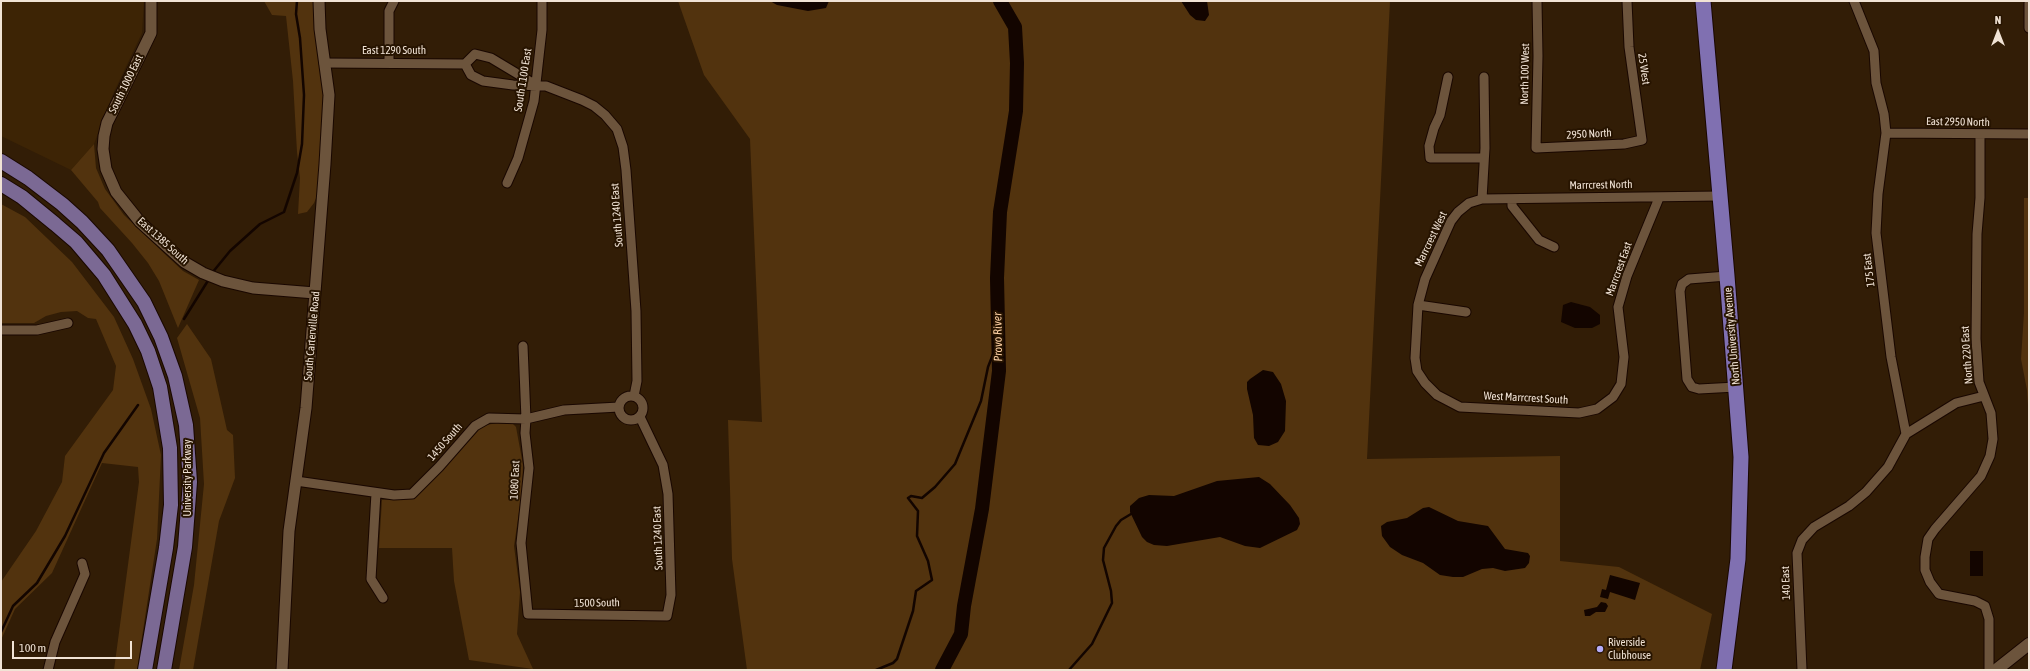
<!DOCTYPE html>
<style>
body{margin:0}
#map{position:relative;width:2030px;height:671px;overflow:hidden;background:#321d06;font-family:"Asap Condensed",sans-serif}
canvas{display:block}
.frame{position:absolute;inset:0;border:2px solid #f1e3d5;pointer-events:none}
.north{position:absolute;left:1978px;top:12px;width:40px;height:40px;-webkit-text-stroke:3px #271400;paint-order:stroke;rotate:0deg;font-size:11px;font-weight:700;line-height:16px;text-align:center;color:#f1e3d5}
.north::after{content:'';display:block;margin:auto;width:14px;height:18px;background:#f1e3d5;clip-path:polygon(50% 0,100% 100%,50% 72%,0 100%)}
.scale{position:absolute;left:12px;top:641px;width:120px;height:18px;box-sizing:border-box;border:2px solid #f1e3d5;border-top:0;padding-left:5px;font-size:12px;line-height:14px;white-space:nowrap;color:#f1e3d5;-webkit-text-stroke:3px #271400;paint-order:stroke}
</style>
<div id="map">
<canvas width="2030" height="671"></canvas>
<div class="frame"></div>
<div class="north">N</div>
<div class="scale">100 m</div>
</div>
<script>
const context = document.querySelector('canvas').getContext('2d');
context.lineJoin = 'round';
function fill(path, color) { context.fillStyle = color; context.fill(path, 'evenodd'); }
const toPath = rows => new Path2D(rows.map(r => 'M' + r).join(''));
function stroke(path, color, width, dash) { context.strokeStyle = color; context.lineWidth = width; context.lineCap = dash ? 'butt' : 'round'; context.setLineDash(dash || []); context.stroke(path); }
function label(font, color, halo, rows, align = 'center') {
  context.font = font + ' "Asap Condensed",sans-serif'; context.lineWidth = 4; context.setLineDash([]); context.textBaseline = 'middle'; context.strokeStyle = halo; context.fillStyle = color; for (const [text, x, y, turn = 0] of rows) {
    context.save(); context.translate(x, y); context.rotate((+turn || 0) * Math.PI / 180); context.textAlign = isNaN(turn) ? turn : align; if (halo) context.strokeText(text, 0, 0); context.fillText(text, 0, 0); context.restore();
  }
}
fill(toPath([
 [1,1,144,1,142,33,113,94,94,144,71,170,1,136]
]), '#3d2405');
fill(toPath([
 [264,1,315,1,324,90,318,193,314,203,307,212,298,214,300,178,297,152,293,81,286,16,272,15],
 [678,1,1390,1,1367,459,1560,456,1560,561,1619,567,1712,614,1700,670,747,670,732,559,728,420,762,422,750,139,704,75],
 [94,144,96,168,105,189,124,215,168,257,183,271,199,280,178,328,159,281,148,263,132,243,100,208,98,202,71,170],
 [2024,198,2029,198,2029,421,2027,390,2021,359,2024,313],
 [1,204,25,217,72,262,114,317,133,359,151,409,161,455,157,539,137,670,114,670,139,482,138,467,102,463,52,573,15,609,1,640,1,582,36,531,62,482,65,456,113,390,116,366,96,319,88,318,77,311,61,312,46,316,34,323,1,323],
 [187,324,211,359,227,430,233,435,235,478,219,521,193,670,179,670,194,585,204,484,200,418,177,338],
 [501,422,512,423,516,427,523,465,522,492,514,546,520,592,517,634,533,669,469,660,454,581,452,548,379,548,382,500,407,498,474,433,482,426]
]), '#52330e');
fill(toPath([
 [770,1,829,1,826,8,808,11,777,5],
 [1181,1,1207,1,1209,15,1205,21,1196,20,1190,15],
 [1571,302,1590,307,1600,315,1600,324,1592,328,1575,328,1561,322,1563,305],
 [1263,370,1273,372,1281,384,1286,401,1285,431,1278,442,1269,446,1258,445,1254,438,1253,415,1247,389,1247,382,1250,379],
 [1259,477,1270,484,1290,505,1299,518,1300,524,1297,530,1260,548,1245,546,1220,537,1167,546,1154,545,1147,542,1142,537,1130,512,1130,506,1139,498,1149,495,1174,496,1217,481],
 [1429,507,1458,521,1488,526,1505,549,1528,553,1530,556,1529,563,1525,568,1505,571,1493,568,1482,569,1463,577,1453,577,1440,575,1423,563,1402,555,1390,547,1382,536,1381,526,1387,522,1407,518,1423,508],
 [1970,551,1983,551,1983,576,1970,576],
 [1610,575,1640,583,1635,600,1610,592,1608,599,1600,597,1602,589,1606,590],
 [1601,602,1606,603,1608,606,1605,612,1596,612,1590,616,1585,616,1584,610,1597,607]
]), '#130500');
stroke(toPath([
 [212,273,230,251,260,224,284,212,297,173,302,144,304,95,300,38,296,14,297,1],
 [184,319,209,279],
 [1,632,13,606,37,583,65,536,104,453,138,405],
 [876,670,893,663,897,659,913,611,916,591,932,580,928,561,917,536,918,511,908,498,911,496,922,498,935,487,955,464,981,401,988,367,999,339],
 [1069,670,1092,644,1112,603,1111,591,1103,560,1104,548,1116,526,1121,520,1131,514]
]), '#130500', 2.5);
stroke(toPath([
 [942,670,961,634,964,606,982,509,999,371,997,278,1000,212,1016,111,1017,63,1015,27,1000,1]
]), '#130500', 14);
const minor = toPath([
 [1537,1,1538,56,1536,148,1624,144,1642,140,1629,47,1627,1],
 [2029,3,2029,28],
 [324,63,465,64,475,54,491,58,536,85],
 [389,63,389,11,394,1],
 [465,64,471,75,483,81,513,85,546,86,582,100,594,106,605,115,617,129,623,147,626,170,636,311,637,381,634,396],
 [1448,77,1440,115,1434,128,1429,146,1430,158,1483,158],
 [1886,133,2029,134],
 [1980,134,1980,198,1977,234,1976,339,1979,382,1991,413,1993,439,1990,456,1981,476,1935,529,1928,539,1925,557,1925,570,1930,582,1939,594,1975,601,1985,606,1989,619,1989,670],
 [507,183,518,158,534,101,542,30,542,1],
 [1659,198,1627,276,1618,307,1624,357,1621,384,1613,397,1597,409,1579,413,1460,407,1437,395,1425,383,1417,371,1415,358,1418,305,1425,279,1451,221,1458,212,1469,203,1482,199,1720,196],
 [1482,199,1485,148,1484,77],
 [1512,199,1512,206,1539,240,1554,247],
 [1727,276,1689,279,1682,284,1680,291,1687,379,1692,387,1699,389,1736,387],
 [1418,305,1466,312],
 [1,330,37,330,68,323],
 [523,346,526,419,525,433,529,468,521,543,528,614,667,616,671,595,668,494,663,465,640,417],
 '619 408a12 12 0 1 1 24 0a12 12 0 1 1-24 0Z',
 [1906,434,1956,403,1984,396],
 [296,481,394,495,412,494,439,467,475,426,489,418,526,419,564,410,619,407],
 [376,493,371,579,383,598],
 [48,670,55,642,85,574,82,563],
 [1802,670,1797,553,1802,540,1814,527,1849,506,1866,492,1888,467,1906,434,1891,357,1876,233,1878,194,1886,133,1884,114,1876,83,1874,51,1854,1]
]);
const tertiary = toPath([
 [151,1,151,33,118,101,107,123,104,136,103,149,106,169,116,192,140,222,184,262,203,273,223,281,253,288,315,293],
 [282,670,289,531,306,408,325,164,329,95,320,29,319,1]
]);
const secondary = toPath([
 [1996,670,2029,644]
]);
const primary = toPath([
 [1,161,28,178,62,204,82,222,108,250,144,302,161,337,175,376,186,425,190,482,185,547,164,670],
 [1,184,22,197,55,224,76,242,104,275,135,324,148,351,160,387,170,448,171,505,166,548,145,670]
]);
const trunk = toPath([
 [1703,1,1727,276,1741,457,1738,559,1724,670]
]);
stroke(minor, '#190700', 11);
stroke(tertiary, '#190700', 13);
stroke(secondary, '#190700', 14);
stroke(primary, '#190700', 16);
stroke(trunk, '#190700', 17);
stroke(minor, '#6c543c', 9);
stroke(tertiary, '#6c543c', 11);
stroke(secondary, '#6c543c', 12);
stroke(primary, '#7b6994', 14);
stroke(trunk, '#8070b1', 15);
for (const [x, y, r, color] of [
 [1600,649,4,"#b5acf8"]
]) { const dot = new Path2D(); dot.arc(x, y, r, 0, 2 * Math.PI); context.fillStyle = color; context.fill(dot); stroke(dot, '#271400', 1.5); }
label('11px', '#f1e3d5', '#271400', [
 ["East 1290 South",394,51],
 ["25 West",1644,69,82],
 ["North 100 West",1525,74,-89],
 ["South 1100 East",523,80,-81],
 ["South 1000 East",126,84,-64],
 ["East 2950 North",1958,122,1],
 ["2950 North",1589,134,-3],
 ["Marrcrest North",1601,185,-1],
 ["South 1240 East",617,215,-94],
 ["Marrcrest West",1431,239,-64],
 ["East 1385 South",163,241,42],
 ["Marrcrest East",1619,269,-70],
 ["175 East",1869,270,-97],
 ["South Carterville Road",312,336,-85],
 ["North University Avenue",1732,336,-95],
 ["North 220 East",1967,355,-94],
 ["West Marrcrest South",1526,398,3],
 ["1450 South",445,442,-49],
 ["University Parkway",188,478,-90],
 ["1080 East",515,480,-87],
 ["South 1240 East",658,538,-92],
 ["140 East",1786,583,-92],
 ["1500 South",597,603,-1]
]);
label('11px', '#f1e3d5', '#271400', [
 ["Riverside",1608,643],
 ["Clubhouse",1608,656]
], 'left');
label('italic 12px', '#fed1a4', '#271400', [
 ["Provo River",998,337,-91]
]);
</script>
